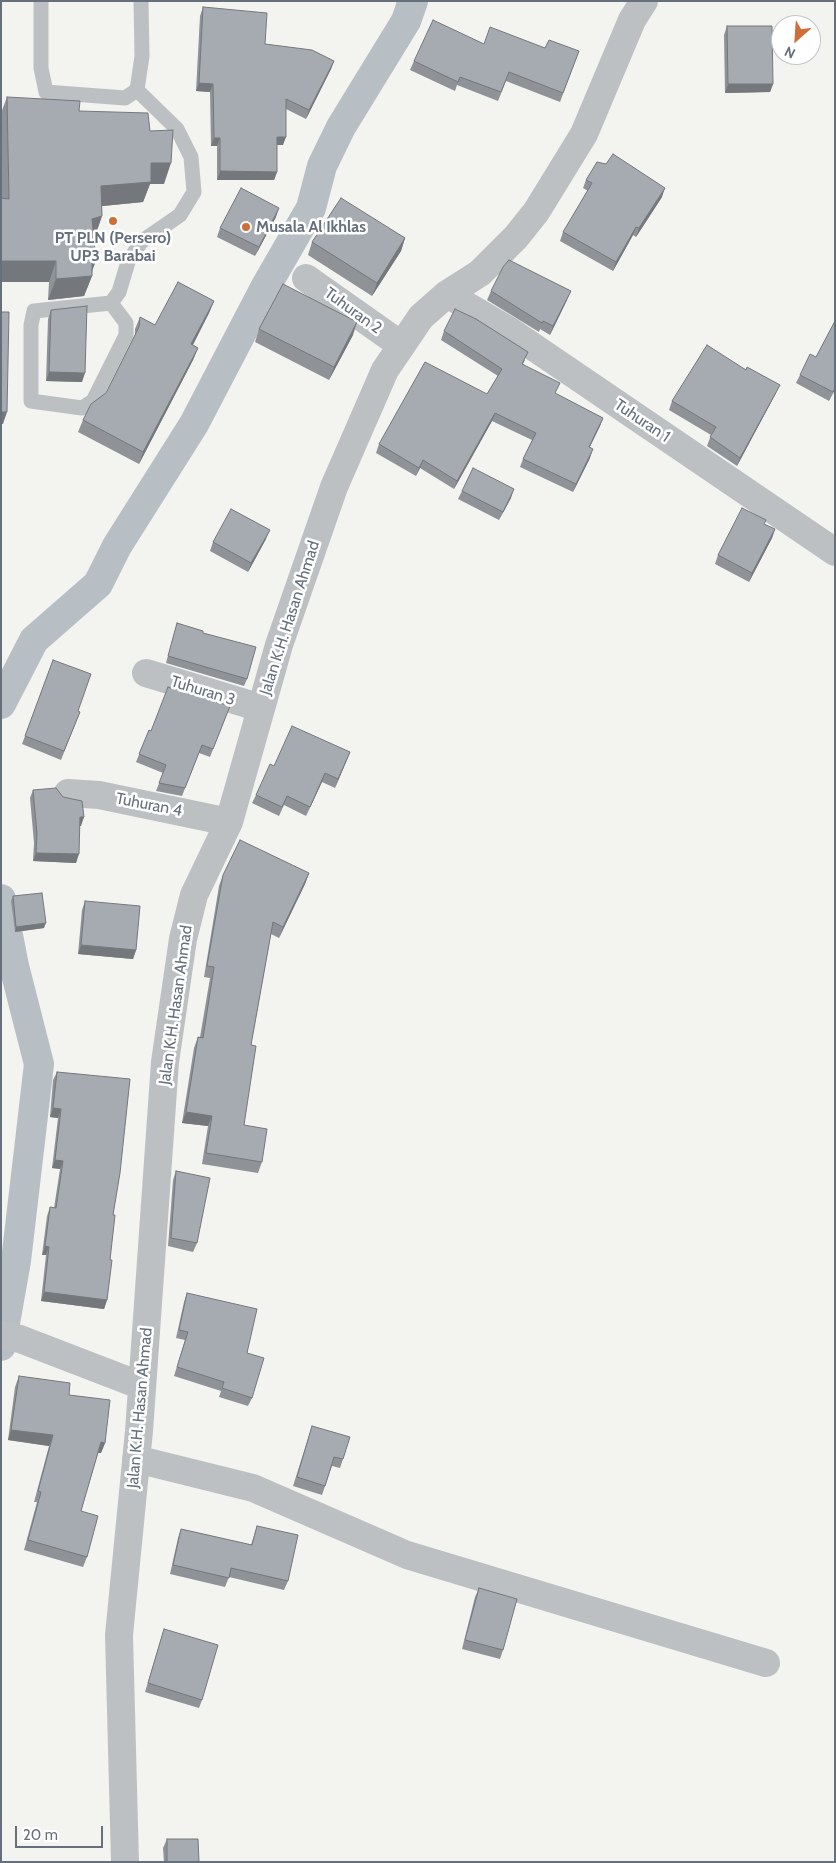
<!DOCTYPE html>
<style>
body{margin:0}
#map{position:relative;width:836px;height:1863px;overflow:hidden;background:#f3f3f0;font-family:Cabin,sans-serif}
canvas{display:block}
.frame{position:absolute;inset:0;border:2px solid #66707d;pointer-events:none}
.north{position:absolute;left:771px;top:15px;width:50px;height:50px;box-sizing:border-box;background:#fff;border:1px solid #c2c6cb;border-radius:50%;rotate:206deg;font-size:14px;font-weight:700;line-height:20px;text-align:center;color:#66707d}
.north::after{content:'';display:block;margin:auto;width:18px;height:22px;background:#cc6f38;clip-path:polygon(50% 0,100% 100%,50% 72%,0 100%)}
.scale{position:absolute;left:15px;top:1826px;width:88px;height:22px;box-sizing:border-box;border:2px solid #66707d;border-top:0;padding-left:6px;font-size:15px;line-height:18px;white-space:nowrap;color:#66707d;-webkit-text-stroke:4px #fff;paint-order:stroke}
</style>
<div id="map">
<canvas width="836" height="1863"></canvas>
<div class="frame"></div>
<div class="north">N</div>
<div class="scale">20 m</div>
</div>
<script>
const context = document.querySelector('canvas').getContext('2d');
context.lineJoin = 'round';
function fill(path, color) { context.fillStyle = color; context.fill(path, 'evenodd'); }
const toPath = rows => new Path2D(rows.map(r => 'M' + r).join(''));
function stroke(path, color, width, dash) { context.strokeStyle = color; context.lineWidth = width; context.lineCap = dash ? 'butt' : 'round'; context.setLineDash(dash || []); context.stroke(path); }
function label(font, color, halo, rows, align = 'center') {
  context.font = font + ' Cabin,sans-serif'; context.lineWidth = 5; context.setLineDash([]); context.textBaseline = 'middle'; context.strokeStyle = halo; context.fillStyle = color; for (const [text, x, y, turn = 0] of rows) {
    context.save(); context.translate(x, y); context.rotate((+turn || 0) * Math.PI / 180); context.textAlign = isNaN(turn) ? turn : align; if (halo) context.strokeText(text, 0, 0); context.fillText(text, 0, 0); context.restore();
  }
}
fill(toPath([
 [397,1,421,1,408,46,393,66,377,65,379,46,392,18]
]), '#b8bfc4');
stroke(toPath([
 [1,704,34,640,98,584,117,546,194,424,266,286,311,208,322,166,341,127,406,21,413,1],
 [1,899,14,966,39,1064,16,1261,1,1346]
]), '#b8bfc4', 30);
stroke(toPath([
 [41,1,41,68,46,92,125,98,137,90,142,56,141,1],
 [111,303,126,323,126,335,93,401,82,408,31,401,31,325,34,311,111,303,119,292,128,262,141,242,180,215,194,192,191,157,177,129,137,90]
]), '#bdc0c3', 15);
stroke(toPath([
 [306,278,401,345],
 [447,294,510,331,835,552],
 [146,673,261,708],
 [68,793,99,795,229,822],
 [1,1335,20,1339,142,1386],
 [136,1459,253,1488,407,1555,766,1663],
 [125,1862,119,1635,139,1431,165,1062,183,939,194,895,229,822,279,645,334,487,385,370,421,317,447,294,480,273,516,237,536,212,584,134,632,20,644,1]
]), '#bdc0c3', 28);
fill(toPath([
 [203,7,265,44,334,61,331,69,306,119,286,109,283,145,277,145,277,172,274,180,217,180,217,146,211,146,210,92,196,91,200,16],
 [727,26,773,84,770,92,725,93,724,35],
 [484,44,579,51,560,102,506,81,498,101,457,85,455,91,410,70,414,61],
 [7,97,79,111,150,131,164,184,150,184,143,202,102,206,102,216,95,236,94,237,92,276,84,296,48,300,49,282,1,282,1,113],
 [586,180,662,197,636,237,633,235,613,271,560,241,563,232,588,191,583,188],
 [276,217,255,256,217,237,220,228],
 [405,238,401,251,372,296,308,255,312,242],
 [491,291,567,300,550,335,540,329,539,332,487,300],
 [214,301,209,313,193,345,198,348,193,360,139,464,78,432,83,420,106,393,135,335,135,329,140,317,155,325],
 [51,310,82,382,46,381,48,319],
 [835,321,835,390,829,401,796,383,800,375,816,357],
 [259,329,353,335,329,380,255,342],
 [444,331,525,360,523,364,556,394,603,418,600,426,589,448,590,458,573,492,520,467,523,459,532,440,492,421,454,489,420,468,416,476,376,453,379,444,487,394,498,376,441,340],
 [776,393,737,466,707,446,711,435,669,410,672,401],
 [462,491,511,498,499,520,458,499],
 [775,529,772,538,749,582,715,564,718,555],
 [266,539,248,572,210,551,213,542],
 [177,623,203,633,247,679,244,686,166,663],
 [53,660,78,711,80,712,61,760,22,744],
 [230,706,210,757,199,753,182,796,156,791,163,773,136,762,149,730,151,731],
 [350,752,335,788,322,782,306,816,284,805,279,816,252,803,256,795,274,766],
 [33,790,63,797,84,817,80,826,76,863,33,861,34,843,30,798],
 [309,873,305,884,279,938,271,934,251,1045,244,1125,262,1162,258,1173,202,1164,208,1126,182,1123,194,1048,198,1037,200,1037,210,978,204,977,219,886,223,875],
 [13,896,44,928,15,932,11,901],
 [85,901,136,950,133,959,78,954,82,910],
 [57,1072,113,1215,107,1300,104,1309,41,1301,46,1255,42,1255,47,1216,50,1207,54,1208,60,1169,52,1168,58,1118,50,1117,53,1080],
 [176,1171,197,1243,193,1252,168,1246,173,1180],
 [187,1293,247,1353,252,1398,248,1406,219,1397,221,1391,174,1376,185,1340,176,1338,184,1302],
 [19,1376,69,1395,105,1443,101,1453,98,1453,81,1511,87,1557,83,1567,24,1550,37,1502,34,1502,49,1446,8,1440,15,1387],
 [312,1426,343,1459,340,1468,332,1466,322,1495,293,1486],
 [257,1526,288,1581,284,1590,229,1577,225,1587,170,1574,178,1538,181,1529,251,1545],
 [479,1588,503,1650,500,1659,462,1649,475,1597],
 [164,1629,202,1700,199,1708,145,1692],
 [167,1839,199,1862,164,1862,163,1848]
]), '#8f9398');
fill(toPath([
 [334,61,331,69,306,119,309,110],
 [199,83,213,84,210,92,196,91],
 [728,84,773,84,770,92,725,93],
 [277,137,286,137,283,145,274,145],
 [214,138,220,138,217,146,211,146],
 [151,163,171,163,164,184,150,184,143,202,93,207,101,186],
 [220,171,277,172,274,180,217,180],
 [665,188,662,197,636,237,639,228],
 [279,208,276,217,255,256,259,247],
 [102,216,95,236,84,240,92,219],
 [636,227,633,235,613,271,616,262],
 [405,238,401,251,372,296,377,283],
 [1,261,56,261,49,282,1,282],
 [92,261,96,261,90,276,92,276,84,296,48,300,56,279],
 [571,291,567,300,550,335,553,326],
 [214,301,209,313,187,356,191,344],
 [357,322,353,335,329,380,334,367],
 [198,348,193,360,139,464,143,452],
 [49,372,85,373,82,382,46,381],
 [780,385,776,393,737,466,740,458],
 [1,412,7,412,3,424,1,424],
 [495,413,492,421,454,489,457,481],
 [603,418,600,426,586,455,589,447],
 [593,449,590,458,573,492,576,484],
 [423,460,420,468,416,476,419,468],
 [514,489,511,498,499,520,503,512],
 [775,529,772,538,749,582,752,573],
 [270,530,266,539,248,572,251,563],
 [350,752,347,760,335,788,338,779],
 [325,773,322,782,306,816,310,807],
 [80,817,84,817,81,826,77,826],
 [36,853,79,854,76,863,33,861],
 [309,873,305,884,279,938,283,927],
 [46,923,44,928,15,932,16,927],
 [81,945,136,950,133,959,78,954],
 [53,1108,61,1109,58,1118,50,1117],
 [186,1112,212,1116,208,1126,182,1123],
 [55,1160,63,1161,60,1169,52,1168],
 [45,1246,49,1247,46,1255,42,1255],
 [44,1292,107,1300,104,1309,41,1301],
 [11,1430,53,1435,49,1446,8,1440],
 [101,1442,105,1443,101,1453,97,1453]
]), '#74787c');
const building = toPath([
 [203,7,267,13,265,44,312,50,334,61,309,110,286,99,286,137,277,137,277,172,220,171,220,138,214,138,213,84,199,83,203,7],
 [433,20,484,44,490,27,545,48,549,40,579,51,563,93,509,72,501,92,460,77,458,82,414,61,433,20],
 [727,26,772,26,773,84,728,84,727,26],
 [7,97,80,101,79,111,148,113,150,131,173,130,171,163,151,163,151,182,101,186,102,216,92,219,96,261,92,261,92,276,56,279,56,261,1,261,1,198,9,199,7,97],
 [613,154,665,188,639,228,636,227,616,262,563,232,592,183,586,180,597,162,606,164,613,154],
 [241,188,279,208,259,247,220,228,241,188],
 [341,198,405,238,377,283,312,242,341,198],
 [509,260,571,291,553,326,543,321,542,323,491,291,503,267,509,260],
 [178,282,214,301,191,344,198,348,143,452,83,420,91,404,106,393,139,327,140,317,155,325,178,282],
 [283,284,357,322,334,367,259,329,283,284],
 [87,306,85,373,49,372,51,310,87,306],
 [455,309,476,319,528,352,522,364,560,383,555,393,603,418,589,447,593,449,576,484,523,459,536,433,495,413,457,481,423,460,419,468,379,444,425,362,487,394,502,369,444,331,455,309],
 [1,312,9,312,7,412,1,412,1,312],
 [835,321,835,388,833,392,800,375,810,354,816,357,835,321],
 [707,345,746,370,747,367,780,385,740,458,710,437,716,427,672,401,707,345],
 [473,468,514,489,503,512,462,491,473,468],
 [742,508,766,520,764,524,775,529,752,573,718,555,742,508],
 [231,509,270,530,251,563,213,542,231,509],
 [177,623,203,631,203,633,256,647,247,679,168,656,177,623],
 [53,660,91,674,78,711,80,712,64,751,25,736,53,660],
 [168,687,230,706,213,749,202,745,185,788,159,783,166,765,139,754,149,730,151,731,168,687],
 [292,726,350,752,338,779,325,773,310,807,287,796,282,807,256,795,270,764,274,766,292,726],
 [56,788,63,797,82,801,84,817,80,817,79,854,36,853,37,834,33,790,56,788],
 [240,840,309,873,283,927,273,922,251,1045,256,1046,244,1125,267,1129,262,1162,206,1153,212,1116,186,1112,198,1037,203,1038,214,967,207,966,223,875,240,840],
 [42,893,46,923,16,927,13,896,42,893],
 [85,901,140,906,136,950,81,945,85,901],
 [57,1072,130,1079,120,1173,113,1215,115,1215,110,1260,112,1260,107,1300,44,1292,49,1247,45,1246,50,1207,56,1208,63,1161,55,1160,61,1109,53,1108,57,1072],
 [176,1171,210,1178,197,1243,171,1238,176,1171],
 [187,1293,257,1309,247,1353,264,1358,252,1398,222,1388,224,1382,177,1367,188,1332,179,1330,187,1293],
 [19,1376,70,1383,69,1395,110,1400,105,1443,101,1442,81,1511,98,1516,87,1557,28,1540,41,1492,38,1491,53,1435,11,1430,19,1376],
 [312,1426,350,1437,343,1459,334,1457,325,1486,297,1477,312,1426],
 [257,1526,298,1535,288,1581,231,1568,229,1578,173,1565,181,1529,252,1545,257,1526],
 [479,1588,517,1599,503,1650,465,1640,479,1588],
 [164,1629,218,1645,202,1700,148,1683,164,1629],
 [167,1839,198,1839,199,1862,167,1862,167,1839]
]);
fill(building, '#a6abb1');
stroke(building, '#74787c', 1);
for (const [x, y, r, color] of [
 [113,221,5,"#cc6f38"],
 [246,227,5,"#cc6f38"]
]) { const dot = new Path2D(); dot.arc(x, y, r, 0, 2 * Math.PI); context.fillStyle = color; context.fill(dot); stroke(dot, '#fff', 2); }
label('bold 16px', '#66707d', '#fff', [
 ["Musala Al Ikhlas",256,227],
 ["PT PLN (Persero)",113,238,"center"],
 ["UP3 Barabai",113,256,"center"]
], 'left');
label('16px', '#66707d', '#fff', [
 ["Tuhuran 2",353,311,36],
 ["Tuhuran 1",642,421,34],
 ["Jalan K.H. Hasan Ahmad",290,618,-72],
 ["Tuhuran 3",203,691,17],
 ["Tuhuran 4",149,805,11],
 ["Jalan K.H. Hasan Ahmad",176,1005,-82],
 ["Jalan K.H. Hasan Ahmad",140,1408,-85]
]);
</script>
